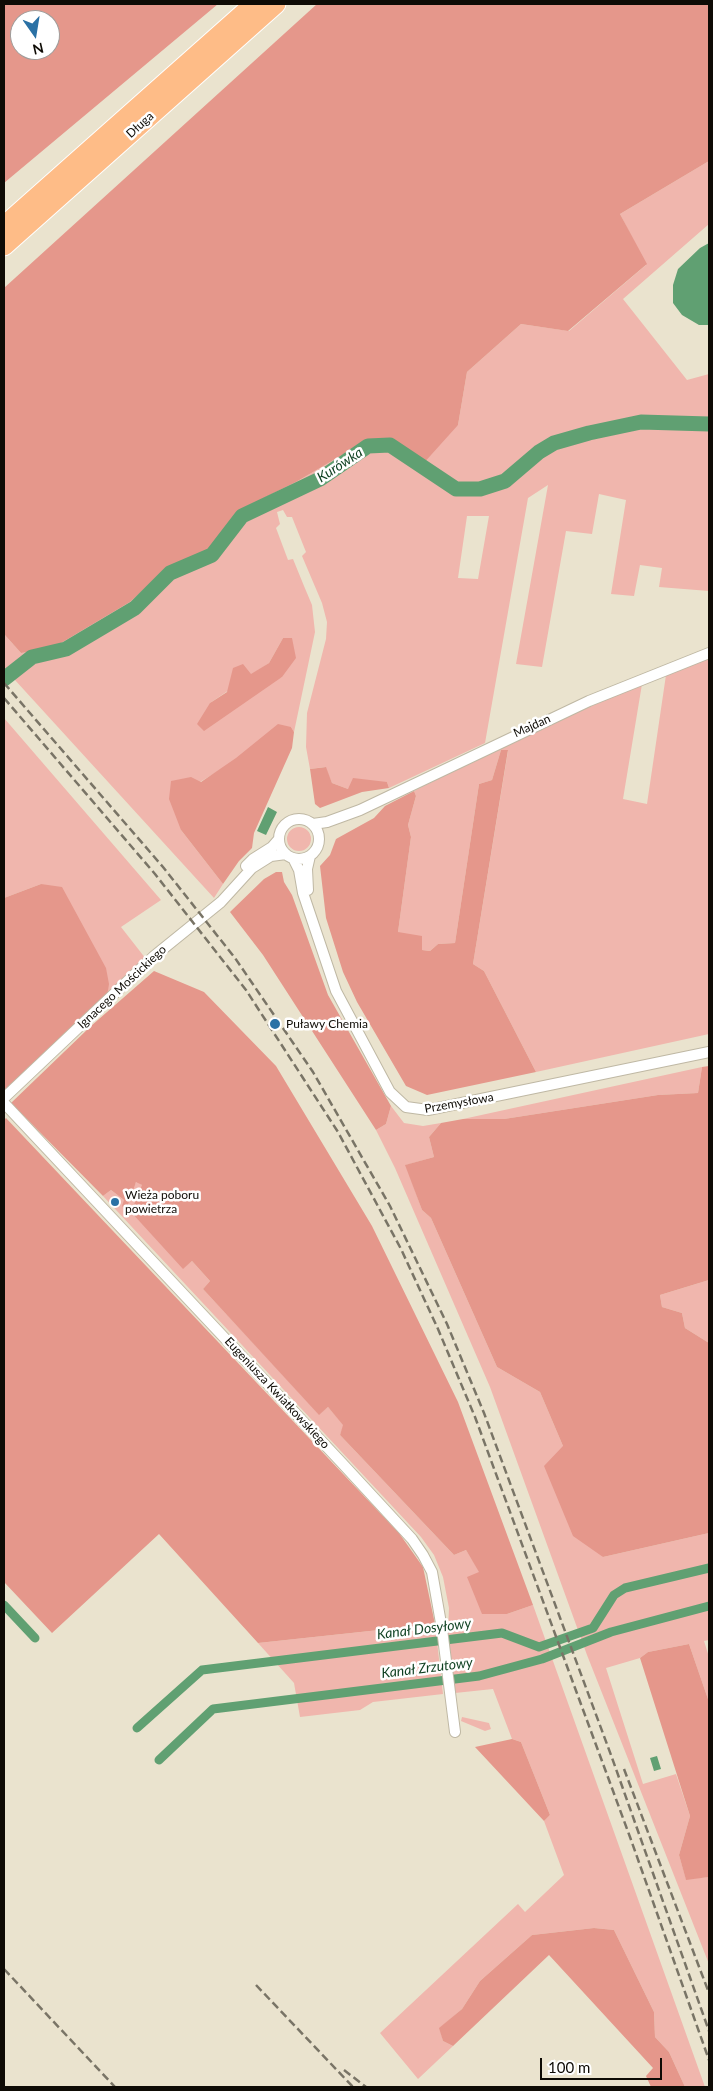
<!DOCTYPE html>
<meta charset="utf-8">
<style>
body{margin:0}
#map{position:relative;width:713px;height:2091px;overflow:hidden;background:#eae3ce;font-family:Lato,sans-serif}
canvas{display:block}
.frame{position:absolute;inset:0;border:5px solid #0e0b05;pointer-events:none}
.north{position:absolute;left:10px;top:10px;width:50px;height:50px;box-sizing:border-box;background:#fff;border:1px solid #9f9d9b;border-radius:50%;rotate:167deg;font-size:14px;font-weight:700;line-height:20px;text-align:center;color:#0e0b05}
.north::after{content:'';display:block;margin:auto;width:18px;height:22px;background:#2a71a5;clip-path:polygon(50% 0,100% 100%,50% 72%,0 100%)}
.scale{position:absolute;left:540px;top:2058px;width:122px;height:22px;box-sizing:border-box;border:2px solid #0e0b05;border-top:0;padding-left:6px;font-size:15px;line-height:18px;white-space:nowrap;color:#0e0b05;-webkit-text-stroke:4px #fff;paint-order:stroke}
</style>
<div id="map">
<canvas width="713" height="2091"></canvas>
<div class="frame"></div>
<div class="north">N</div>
<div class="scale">100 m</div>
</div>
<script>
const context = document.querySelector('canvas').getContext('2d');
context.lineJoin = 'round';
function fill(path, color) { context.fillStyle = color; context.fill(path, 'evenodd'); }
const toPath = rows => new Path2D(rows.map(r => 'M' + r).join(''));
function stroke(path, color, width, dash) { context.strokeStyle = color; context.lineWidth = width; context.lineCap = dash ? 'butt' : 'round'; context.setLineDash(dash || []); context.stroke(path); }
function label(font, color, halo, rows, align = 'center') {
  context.font = font + ' Lato,sans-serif'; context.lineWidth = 5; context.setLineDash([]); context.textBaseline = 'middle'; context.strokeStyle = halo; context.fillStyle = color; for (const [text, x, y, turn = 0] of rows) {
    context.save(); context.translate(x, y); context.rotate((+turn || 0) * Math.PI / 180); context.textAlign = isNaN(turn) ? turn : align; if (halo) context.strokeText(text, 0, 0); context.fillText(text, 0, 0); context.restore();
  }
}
fill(toPath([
 [709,161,709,224,623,299,687,380,709,374,709,591,659,587,662,568,640,565,634,596,611,594,626,500,599,494,592,534,566,531,542,667,516,664,548,485,528,498,485,743,389,788,387,782,348,789,332,783,325,767,310,769,306,747,307,713,326,639,327,622,322,603,302,556,306,552,292,517,287,517,283,510,277,512,280,524,276,528,288,560,293,559,304,586,312,605,315,632,294,732,291,727,200,782,181,830,223,884,214,898,4,668,4,634,21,653,51,649,130,602,168,568,205,553,238,511,296,482,366,441,390,441,458,425,467,372,521,324,569,331,646,265,620,214],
 [467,516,489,516,478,579,458,578],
 [283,638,282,677,210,703,269,663],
 [709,657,709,1034,536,1072,484,971,473,964,508,751,501,750,492,780,479,784,455,943,438,944,430,951,422,950,398,932,411,837,408,825,416,796,414,791,507,743,642,684,623,799,647,804,666,675],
 [4,718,161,900,121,927,146,959,128,972,130,976,107,997,41,884,4,898],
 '287 839a12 12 0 1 1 24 0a12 12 0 1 1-24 0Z',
 [702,1067,698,1093,658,1095,504,1119,463,1119],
 [391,1106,404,1123,423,1126,441,1123,429,1137,434,1157,406,1165,422,1210,431,1218,497,1367,540,1392,563,1446,603,1557,709,1533,709,1640,704,1641,709,1657,709,1702,689,1644,648,1652,640,1658,606,1668,643,1784,676,1774,690,1816,679,1855,686,1879,709,1877,709,1964,587,1655,490,1387,395,1168,376,1130,386,1124],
 [137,1181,142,1185,183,1268,192,1261,210,1281,203,1289,319,1414,328,1407,344,1425,340,1435,454,1555,466,1550,507,1614,533,1605,705,2087,685,2087,669,2052,655,2037,654,2012,614,1930,594,1928,532,1935,480,1981,462,2009,440,2028,443,2041,453,2046,418,2079,380,2033,518,1904,525,1912,564,1875,544,1821,550,1815,521,1742,512,1739,493,1689,455,1693,448,1633,449,1608,443,1577,434,1555,421,1537,103,1196,111,1190,124,1200],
 [709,1280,709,1343,685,1328,682,1313,662,1307,660,1295],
 [435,1624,443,1694,373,1702,360,1710,300,1717,294,1683,258,1643],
 [462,1717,489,1723,491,1729,485,1731,461,1721]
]), '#f0b6ad');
fill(toPath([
 [4,4,218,4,4,183],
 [20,20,50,20,50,50,20,50],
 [317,4,709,4,709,161,620,214,647,264,568,331,521,324,467,372,458,425,422,465,390,441,366,441,296,482,238,511,205,554,168,568,130,602,51,649,21,653,4,634,4,288],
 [283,638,292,638,296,658,282,677,204,731,197,724,210,703,227,692,233,668,243,664,251,674,269,663],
 [278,724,291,727,294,732,292,748,254,833,252,848,239,861,223,884,181,830,169,799,171,781,191,777,201,782,236,758],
 [501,750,508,750,473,964,484,971,536,1072,427,1095,406,1086,357,1002,343,972,326,918,320,866,330,855,336,839,374,818,385,806,414,791,416,796,408,825,411,837,398,932,422,936,422,950,430,951,438,944,455,943,479,784,492,780],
 [326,767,332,783,348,789,353,778,387,782,389,788,362,792,320,808,315,804,310,769],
 [276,872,282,872,284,882,292,895,328,995,391,1106,386,1124,376,1130,263,955,230,912,264,879],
 [41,884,62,887,106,968,109,984,107,997,4,1092,4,898],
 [154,971,204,992,276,1066,372,1226,458,1402,533,1605,507,1614,482,1614,467,1577,479,1572,466,1550,454,1555,340,1435,343,1425,328,1407,319,1415,203,1289,210,1281,192,1261,183,1269,131,1212,142,1185,136,1182,126,1210,122,1206,124,1200,111,1190,103,1196,11,1103,91,1026],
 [709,1066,709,1280,660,1295,662,1307,682,1313,685,1328,709,1343,709,1533,603,1557,573,1536,544,1466,563,1446,540,1392,497,1367,431,1218,422,1210,405,1165,434,1157,429,1137,441,1123,463,1119,504,1119,658,1095,698,1093,702,1067],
 [6,1118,399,1533,423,1567,435,1624,258,1643,159,1534,52,1633,4,1582,4,1120],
 [689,1644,709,1702,709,1877,686,1880,679,1855,690,1816,640,1658,648,1652],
 [512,1739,521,1742,550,1815,544,1821,475,1747],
 [594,1928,614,1930,654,2012,655,2037,669,2052,685,2087,651,2087,646,2076,653,2068,549,1955,453,2046,443,2041,439,2028,462,2009,480,1981,532,1935]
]), '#e5978b');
fill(toPath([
 [709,243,709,325,699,325,682,315,673,303,673,285,678,269,700,248],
 [268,807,277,812,266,835,257,831],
 [657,1756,661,1769,654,1771,650,1758]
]), '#60a072');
stroke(toPath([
 [4,1605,35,1638],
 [137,1728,202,1670,502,1633,539,1647,593,1628,614,1595,625,1588,709,1568],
 [159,1760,213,1709,479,1676,542,1659,611,1632,709,1606]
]), '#60a072', 9);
stroke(toPath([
 [4,679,32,657,66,649,135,608,170,573,212,555,242,516,320,479,368,446,390,445,456,489,480,489,505,481,539,452,554,443,589,433,641,422,709,424]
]), '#60a072', 15);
const street = toPath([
 '279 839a20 20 0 1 1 40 0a20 20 0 1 1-40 0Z',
 [313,824,327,822,360,810,589,701,709,653],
 [293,858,299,870,303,893,336,991,390,1092,406,1107,428,1110,709,1052],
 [246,866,253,859,272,847,279,839],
 [308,890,307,869,310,856],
 [4,1098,153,957,221,902,252,868,271,856,286,854],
 [4,1103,341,1462,412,1539,423,1555,432,1572,442,1629,455,1732]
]);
const highway = toPath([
 [4,226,254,4],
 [4,246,276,4]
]);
stroke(street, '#bfb8a4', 12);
stroke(highway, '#fff', 21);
stroke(street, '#fff', 10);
stroke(highway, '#febc87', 19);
stroke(toPath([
 [4,683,163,867,235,958,313,1072,390,1206,447,1324,484,1413,611,1755,709,2031],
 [4,698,155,874,246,990,338,1132,401,1249,438,1329,475,1417,630,1837,709,2060],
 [624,1769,709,1993],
 [4,1969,115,2087],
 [256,1985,353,2087],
 [344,2070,366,2087]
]), '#797466', 2.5, [8, 4]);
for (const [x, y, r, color] of [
 [275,1024,6,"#2a71a5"],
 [115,1202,5,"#2a71a5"]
]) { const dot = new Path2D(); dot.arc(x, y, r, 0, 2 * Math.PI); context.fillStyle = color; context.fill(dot); stroke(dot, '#fff', 2); }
label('12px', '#0e0b05', '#fff', [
 ["Długa",140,125,-42],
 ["Majdan",532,726,-24],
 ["Ignacego Mościckiego",122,987,-43],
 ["Przemysłowa",459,1103,-10],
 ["Eugeniusza Kwiatkowskiego",277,1393,47]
]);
label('12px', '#0e0b05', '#fff', [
 ["Puławy Chemia",286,1024],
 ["Wieża poboru",125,1195],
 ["powietrza",125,1209]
], 'left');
label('italic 14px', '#0d3f20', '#fff', [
 ["Kurówka",340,465,-33],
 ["Kanał Dosyłowy",424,1629,-7],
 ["Kanał Zrzutowy",427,1668,-7]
]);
</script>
